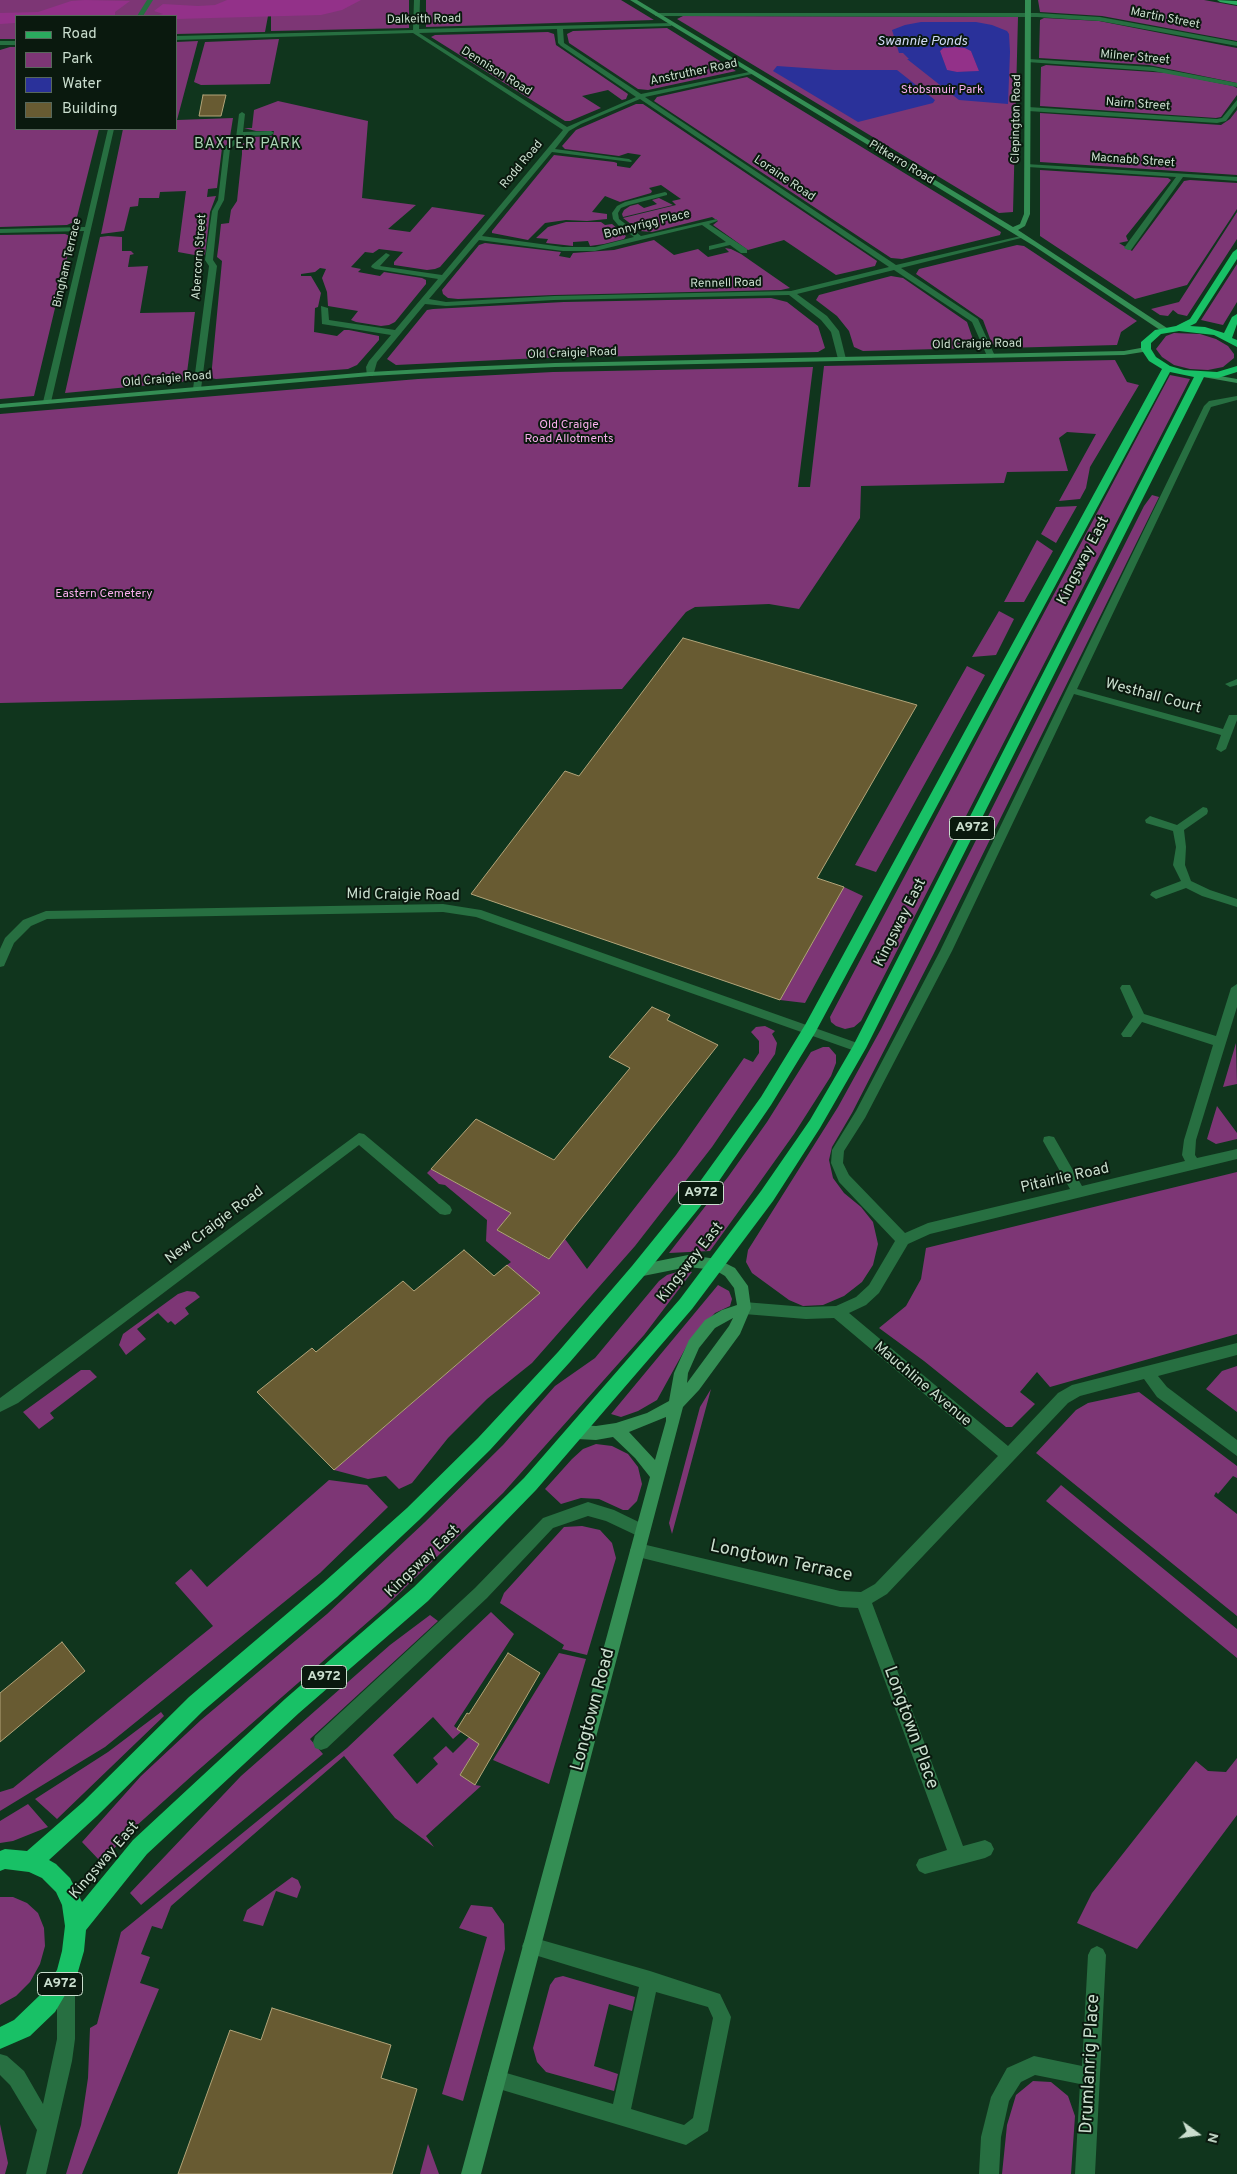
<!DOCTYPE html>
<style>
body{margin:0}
#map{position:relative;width:1237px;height:2174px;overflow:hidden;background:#10351d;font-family:Overpass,sans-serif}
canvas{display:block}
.legend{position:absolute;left:15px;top:15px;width:162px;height:115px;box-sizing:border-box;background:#0a190e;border:1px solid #57685b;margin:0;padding:6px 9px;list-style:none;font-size:15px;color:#cadece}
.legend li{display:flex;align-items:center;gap:10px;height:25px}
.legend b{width:25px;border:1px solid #57685b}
.north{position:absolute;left:1172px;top:2109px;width:50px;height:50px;-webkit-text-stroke:4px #0a190e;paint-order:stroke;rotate:104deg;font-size:14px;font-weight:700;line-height:20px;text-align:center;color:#cadece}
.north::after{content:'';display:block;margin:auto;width:18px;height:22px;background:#cadece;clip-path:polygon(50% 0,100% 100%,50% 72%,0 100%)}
</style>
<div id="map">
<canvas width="1237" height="2174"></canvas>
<ul class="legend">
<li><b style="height:6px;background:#2ba95e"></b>Road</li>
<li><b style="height:14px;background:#7d3675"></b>Park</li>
<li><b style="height:14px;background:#2a319a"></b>Water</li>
<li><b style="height:14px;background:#685b32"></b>Building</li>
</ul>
<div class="north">N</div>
</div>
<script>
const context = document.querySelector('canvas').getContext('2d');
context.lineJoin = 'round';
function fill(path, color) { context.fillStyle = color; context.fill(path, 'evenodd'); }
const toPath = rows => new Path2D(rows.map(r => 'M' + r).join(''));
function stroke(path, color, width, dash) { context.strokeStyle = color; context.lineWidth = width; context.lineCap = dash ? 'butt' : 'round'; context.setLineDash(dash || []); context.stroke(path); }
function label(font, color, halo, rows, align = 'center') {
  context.font = font + ' Overpass,sans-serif'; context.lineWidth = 4; context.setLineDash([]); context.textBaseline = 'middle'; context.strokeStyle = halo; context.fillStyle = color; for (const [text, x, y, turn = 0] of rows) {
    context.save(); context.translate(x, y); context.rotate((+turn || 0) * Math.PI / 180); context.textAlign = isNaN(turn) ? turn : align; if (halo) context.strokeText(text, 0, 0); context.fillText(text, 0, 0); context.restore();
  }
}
fill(toPath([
 [0,0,409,0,409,28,271,31,271,16,268,16,265,32,176,34,176,16,16,16,16,39,0,39],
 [426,0,621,0,654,20,426,27],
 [1038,0,1204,0,1237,6,1237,41,1102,16,1040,12],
 [683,16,1018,17,1013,212,999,213,677,19],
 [1044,18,1099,21,1237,48,1237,83,1149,65,1039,58,1040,20],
 [667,28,736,71,648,90,638,89,569,43,567,34,573,31],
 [548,32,554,34,556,45,628,94,626,99,622,100,608,90,582,96,601,108,570,121,565,121,431,37,435,35],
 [279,39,270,84,201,85,194,82,205,42],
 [198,41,177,120,233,118,229,143,222,148,217,188,208,189,207,197,216,196,210,212,205,255,200,256,178,252,186,191,160,192,159,198,139,198,138,206,130,207,124,231,101,234,123,129,176,129,176,42],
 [10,47,16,47,16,129,99,129,76,221,67,225,0,227,0,50],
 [1046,65,1168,73,1233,86,1237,88,1237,95,1221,117,1216,118,1040,106,1041,67],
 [747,77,1001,232,1000,235,902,259,891,258,654,101,657,97],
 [278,101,368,121,362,198,416,205,388,229,410,232,432,207,485,215,440,267,435,269,427,270,394,265,394,262,403,252,379,249,373,253,365,252,351,267,361,269,358,272,380,276,384,272,422,278,426,280,426,284,395,322,389,325,381,326,356,322,351,320,358,311,328,306,327,292,322,278,326,269,320,268,315,272,301,274,301,276,311,276,321,293,318,307,315,308,314,332,337,336,344,330,349,330,379,336,379,340,357,365,348,369,216,379,211,378,222,261,217,257,219,242,221,224,229,223,231,210,237,201,242,154,242,149,234,149,254,137,273,136,274,131,256,131,244,128,252,128,254,110],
 [636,104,643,104,877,261,875,266,836,275,784,240,748,250,713,225,718,221,712,217,652,232,640,231,623,218,676,205,672,201,681,199,661,185,649,188,652,191,651,193,620,202,605,196,592,212,607,214,607,219,587,221,566,220,545,223,528,240,492,233,492,231,554,155,614,162,617,163,617,166,630,168,641,155,628,153,619,156,565,149,562,146,576,130],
 [1237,110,1237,175,1040,162,1040,113,1221,125,1230,119],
 [1040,170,1168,178,1171,180,1126,236,1128,241,1119,243,1132,251,1184,181,1190,180,1237,183,1237,209,1187,285,1135,299,1040,236],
 [659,198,673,205,623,217,622,214,624,210,630,206,638,204,644,208,657,204,652,200],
 [1237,212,1237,239,1187,316,1178,314,1173,310,1168,316,1160,315,1151,309,1179,302],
 [566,222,601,222,605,225,612,224,626,236,624,239,604,244,590,246,588,241,573,242,573,246,546,243,548,239,536,238,548,227],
 [65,234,72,237,34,396,0,399,0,235],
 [108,236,122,237,122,251,131,251,134,254,130,255,128,267,148,266,140,313,195,312,186,380,182,382,65,393,100,237],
 [654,240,674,255,698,249,708,257,729,252,725,248,731,249,741,254,790,288,781,290,554,295,458,299,448,298,443,294,442,290,479,245,485,243,561,252,559,256,570,258,573,253,614,250],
 [1017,245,1024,246,1137,321,1121,332,1117,345,1003,348,992,344,983,320,916,274,919,269],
 [1237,264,1237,302,1223,325,1201,320],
 [891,276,903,278,967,322,976,348,863,351,854,347,849,331,837,316,816,300,819,295],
 [771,298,787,302,818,326,825,348,818,352,540,358,396,365,387,359,427,310,433,309,564,302],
 [1174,333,1200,334,1216,339,1228,346,1234,354,1234,358,1223,367,1208,370,1190,369,1174,365,1162,357,1156,349,1166,336],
 [1115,360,1127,382,1139,385,1090,467,1086,488,1080,499,1059,501,1096,434,1067,432,1059,438,1068,471,1007,472,1004,483,861,486,860,518,799,609,769,604,695,607,686,612,622,689,0,703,0,414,418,379,553,372,813,367,798,487,810,487,824,366],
 [1170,375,1190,379,861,1021,854,1027,845,1029,836,1026,831,1022,830,1017],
 [1152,495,1159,497,933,955,852,1113,832,1147,829,1160,833,1178,844,1193,861,1207,873,1222,878,1244,873,1265,862,1282,844,1296,823,1305,803,1306,789,1300,752,1273,746,1262,748,1250,838,1107,881,1029,1144,506],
 [1077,506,1056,543,1041,534,1056,507],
 [1037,540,1053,551,1024,602,1004,602],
 [999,611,1014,619,996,655,972,657],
 [967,666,985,675,876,872,855,865],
 [844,887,863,896,805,1003,780,1000],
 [765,1026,775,1031,772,1034,777,1043,775,1054,712,1147,635,1246,532,1363,487,1399,448,1438,412,1483,399,1489,386,1476,368,1479,334,1470,540,1293,507,1265,511,1262,486,1241,487,1220,445,1185,439,1184,427,1173,431,1169,511,1213,497,1230,548,1259,565,1239,587,1269,676,1155,744,1058,753,1062,759,1053,759,1041,751,1032,756,1027],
 [1236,1043,1237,1084,1223,1087],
 [823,1047,829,1047,836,1055,836,1063,831,1076,794,1134,752,1193,710,1251,669,1253,728,1177,767,1122,811,1052],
 [1217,1106,1237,1133,1237,1139,1216,1144,1207,1139],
 [1237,1172,1237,1334,1050,1387,1037,1372,1020,1392,1035,1404,1012,1427,1006,1427,924,1361,879,1328,906,1306,921,1279,926,1248],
 [684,1270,692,1272,644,1335,503,1493,385,1607,195,1773,135,1827,101,1862,82,1842,141,1776,201,1720,327,1614,425,1522,503,1445,555,1386,595,1358,659,1281,667,1275],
 [718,1285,729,1291,732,1299,730,1306,715,1313,690,1340,657,1400,638,1411,621,1417,611,1414],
 [187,1291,195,1292,200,1297,185,1308,189,1314,175,1325,171,1321,168,1323,158,1313,137,1329,146,1339,126,1355,119,1345,123,1334,178,1294],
 [1237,1366,1237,1412,1206,1389,1222,1371],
 [81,1370,90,1370,97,1377,50,1413,54,1418,39,1429,23,1412],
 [711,1389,672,1534,669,1523,700,1407],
 [1139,1392,1237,1466,1237,1478,1233,1476,1218,1494,1216,1492,1214,1496,1237,1514,1237,1616,1036,1453,1076,1410,1088,1403],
 [596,1444,612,1446,628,1454,638,1467,642,1484,637,1501,628,1510,623,1510,599,1499,581,1498,561,1504,545,1489,572,1459,583,1449],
 [329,1480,367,1485,388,1507,320,1573,105,1747,0,1811,0,1792,13,1788,213,1626,175,1583,191,1569,207,1587],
 [1061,1485,1237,1629,1237,1658,1046,1501],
 [582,1526,600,1530,612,1543,616,1558,587,1655,562,1649,564,1645,500,1603,504,1593,564,1527],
 [491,1612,514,1634,454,1726,461,1732,453,1739,433,1717,393,1755,417,1784,438,1764,433,1758,446,1746,453,1753,469,1737,479,1744,460,1775,475,1785,481,1786,426,1836,434,1847,395,1818,344,1756,171,1906,162,1929,152,1926,141,1954,150,1957,140,1983,159,1989,82,2174,66,2174,81,2125,88,2078,90,2028,97,2024,121,1932,347,1748],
 [430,1615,438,1621,310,1739,323,1754,141,1905,130,1893,241,1776,390,1645],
 [559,1653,586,1659,549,1784,493,1760],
 [161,1712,164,1716,57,1819,35,1799,108,1752],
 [1237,1758,1237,1815,1137,1949,1077,1923,1092,1893,1196,1761,1208,1771,1226,1772],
 [28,1804,48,1827,13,1841,0,1843,0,1821],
 [292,1877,298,1880,301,1887,297,1898,276,1891,263,1926,243,1921,247,1910],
 [0,1897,13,1897,27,1903,38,1913,44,1928,45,1946,40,1964,30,1982,16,1996,0,2005],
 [471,1905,492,1907,504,1924,505,1949,463,2101,442,2094,487,1937,459,1928],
 [563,1976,635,1997,632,2011,609,2004,594,2066,618,2074,614,2091,546,2072,537,2062,533,2048,550,1985,555,1978],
 [1033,2081,1051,2082,1068,2096,1075,2116,1071,2174,1002,2174,1007,2125,1016,2095],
 [0,2124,8,2163,5,2174,0,2174],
 [428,2144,439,2174,420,2174]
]), '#7d3675');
fill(toPath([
 [85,0,130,1,115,12,115,16,16,16,16,23,0,24,0,13,38,12,71,1],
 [227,0,361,0,342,10,321,15,176,19,176,16,154,16,163,14,154,11,163,4,198,6,215,5],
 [956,47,965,48,971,51,979,71,957,72,947,70,940,51,943,48]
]), '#933189');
fill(toPath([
 [921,22,976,22,992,25,1007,31,1009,34,1010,52,1008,104,959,100,907,59,909,59,903,53,899,53,892,30,905,25],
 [956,47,965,48,971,51,979,71,957,72,947,70,940,51,943,48],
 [777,66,834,70,897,70,935,100,933,103,858,122,773,71]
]), '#2a319a');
const building = toPath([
 [203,95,226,95,221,116,199,116,203,95],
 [683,638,917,705,817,878,844,887,780,1000,471,894,565,771,579,776,683,638],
 [652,1007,670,1015,667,1020,718,1045,549,1259,497,1230,511,1213,431,1169,476,1119,554,1160,630,1068,609,1057,652,1007],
 [464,1250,494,1276,507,1265,540,1293,334,1470,257,1392,312,1348,316,1352,403,1281,414,1291,464,1250],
 [62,1642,85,1671,0,1742,0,1693,62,1642],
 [508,1653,540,1673,475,1785,460,1775,479,1744,457,1729,467,1713,469,1714,508,1653],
 [272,2008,391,2045,381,2078,417,2089,392,2174,178,2174,230,2030,261,2040,272,2008]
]);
fill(building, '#685b32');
stroke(building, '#b2a479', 1);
fill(toPath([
 [147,0,153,0,143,16,137,16,147,0],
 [414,0,420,0,419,29,673,23,671,26,563,29,564,43,641,94,754,71,752,74,645,97,896,265,1025,235,1025,237,901,268,978,319,995,356,991,358,987,356,972,322,894,270,797,294,827,316,839,331,846,359,842,361,838,359,831,332,821,320,789,295,554,300,446,306,425,304,377,362,373,376,367,376,366,367,369,361,391,335,322,324,321,306,328,308,329,320,395,330,438,279,375,269,371,267,372,265,386,253,390,255,380,266,442,275,563,130,413,33,176,40,176,36,413,30,414,0],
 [557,29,558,43,561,46,636,97,567,127,419,33,557,29],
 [640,99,889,267,791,291,554,296,446,302,429,299,479,240,563,251,595,251,702,225,726,242,709,246,709,250,730,245,741,253,747,253,747,249,709,224,717,221,717,219,641,236,619,219,618,213,621,208,629,205,667,195,667,193,665,192,625,202,617,206,612,213,613,219,618,225,634,237,595,247,563,247,482,236,552,152,631,162,632,161,629,159,555,149,569,131,581,124,640,99],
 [657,13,1037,13,1100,17,1237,42,1237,46,1100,21,1037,17,655,16,657,13],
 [0,41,16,41,16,45,0,45,0,41],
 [1029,59,1153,67,1237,83,1237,87,1153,71,1027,62,1029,59],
 [1237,100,1237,106,1226,121,1217,123,1028,111,1025,109,1028,107,1217,119,1222,118,1237,100],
 [242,112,245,114,243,132,271,131,274,133,271,135,243,136,241,140,230,149,224,200,218,211,213,260,217,266,201,389,197,391,193,389,209,266,205,260,212,211,218,200,224,148,236,138,239,114,242,112],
 [108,129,114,129,51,402,47,404,43,402,84,231,0,233,0,229,85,227,108,129],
 [1026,164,1237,177,1237,181,1183,177,1131,250,1128,250,1124,248,1176,177,1028,167,1026,166,1026,164],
 [1237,396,1237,400,1211,407,1077,689,1223,729,1229,715,1237,715,1237,720,1226,749,1221,752,1216,749,1221,735,1074,694,952,951,865,1118,844,1151,843,1163,849,1175,905,1233,928,1223,1070,1189,1043,1141,1044,1137,1049,1136,1054,1137,1082,1186,1185,1161,1182,1155,1184,1140,1213,1045,1142,1022,1131,1037,1123,1037,1121,1034,1133,1017,1120,988,1122,985,1130,985,1144,1014,1216,1036,1231,988,1237,984,1237,1007,1196,1140,1195,1155,1197,1158,1237,1149,1237,1159,930,1234,908,1244,879,1293,866,1305,849,1313,1008,1446,1058,1393,1072,1385,1237,1343,1237,1355,1158,1376,1167,1387,1237,1440,1237,1456,1157,1397,1144,1379,1080,1396,1068,1403,887,1594,872,1603,963,1846,985,1840,991,1843,994,1849,991,1855,985,1858,925,1874,919,1871,916,1865,919,1859,947,1850,858,1608,840,1607,638,1557,633,1555,630,1550,633,1545,638,1543,840,1591,861,1592,875,1584,998,1456,834,1318,806,1319,744,1314,739,1312,737,1308,739,1304,744,1302,806,1307,836,1306,856,1297,869,1285,895,1241,839,1182,831,1163,832,1150,856,1111,940,951,1204,406,1209,401,1237,396],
 [1237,679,1237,685,1230,687,1225,684,1237,679],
 [1203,807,1207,808,1208,811,1207,814,1184,830,1186,847,1185,865,1191,881,1210,890,1237,899,1237,907,1202,896,1186,888,1156,899,1150,895,1152,892,1181,881,1173,865,1176,847,1173,831,1146,823,1145,820,1150,816,1177,825,1203,807],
 [443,904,481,910,863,1045,865,1048,863,1051,859,1053,855,1051,476,917,443,912,47,919,31,926,14,943,4,966,0,967,0,949,5,938,23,920,46,911,443,904],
 [359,1133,364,1134,450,1206,452,1210,450,1214,445,1215,440,1214,359,1145,18,1403,0,1412,0,1398,359,1133],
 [588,1502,614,1510,647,1526,650,1531,647,1536,642,1538,606,1521,588,1516,553,1528,487,1598,327,1748,321,1750,315,1748,313,1742,315,1736,475,1588,543,1518,588,1502],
 [531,1937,650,1971,720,1994,731,2017,708,2131,686,2145,489,2086,487,2079,489,2072,496,2070,613,2104,639,1987,525,1952,522,1946,525,1940,531,1937],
 [656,1992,708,2007,713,2018,693,2118,684,2125,631,2109,656,1992],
 [1097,1946,1103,1949,1106,1955,1095,2174,1075,2174,1080,2084,1035,2075,1021,2082,1009,2101,1001,2137,999,2174,979,2174,981,2137,991,2097,1007,2068,1034,2056,1082,2066,1088,1955,1091,1949,1097,1946],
 [66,1969,72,1972,75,1978,75,2039,72,2061,46,2174,26,2174,37,2130,10,2085,0,2075,0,2054,7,2056,24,2071,43,2104,57,2039,57,1978,60,1972,66,1969]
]), '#276f41');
fill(toPath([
 [630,0,637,0,1013,227,1020,224,1024,214,1025,0,1031,0,1030,214,1025,226,1018,230,1170,330,1163,332,1034,246,630,0],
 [1146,347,1149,347,1149,351,1124,355,555,367,461,371,370,376,0,408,0,404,370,372,461,367,555,363,1124,351,1146,347],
 [1203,373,1237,379,1237,383,1203,377,1203,373],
 [688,1255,717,1259,735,1268,748,1286,751,1308,740,1334,699,1390,683,1407,481,2174,461,2174,650,1477,635,1458,613,1437,596,1440,577,1439,572,1437,570,1432,572,1427,577,1425,596,1426,616,1423,647,1413,669,1401,674,1373,689,1340,705,1320,722,1310,737,1305,734,1288,725,1276,715,1270,688,1267,638,1277,633,1275,631,1271,633,1267,638,1265,688,1255],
 [733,1318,729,1326,687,1383,688,1373,699,1348,715,1328,733,1318],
 [666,1417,666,1421,655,1460,629,1432,666,1417]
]), '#348e54');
fill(toPath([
 [1217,0,1237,1,1237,5,1220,2,1217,0]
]), '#2ba95e');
fill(toPath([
 [1237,249,1237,259,1196,323,1190,326,1205,327,1224,333,1232,317,1237,314,1237,324,1232,338,1237,340,1237,347,1214,335,1179,331,1161,334,1151,343,1151,349,1156,357,1170,366,1184,370,1217,372,1237,366,1237,372,1218,378,1204,377,866,1048,820,1128,773,1201,692,1309,536,1490,428,1601,299,1713,147,1854,86,1930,84,1951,77,1975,55,2012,30,2036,0,2049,0,2027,14,2020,39,1996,57,1970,62,1951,65,1926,62,1905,56,1892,42,1878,29,1872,5,1869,0,1871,0,1851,5,1849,27,1851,83,1802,189,1697,323,1583,407,1508,478,1438,558,1352,632,1266,696,1187,761,1097,805,1025,1162,369,1149,361,1141,349,1141,342,1155,330,1176,326,1190,319,1233,252,1237,249],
 [1170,372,1194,377,853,1046,810,1120,761,1191,680,1299,524,1478,414,1587,285,1699,133,1840,82,1902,70,1878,56,1864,49,1860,97,1816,203,1711,337,1597,419,1520,490,1450,570,1362,644,1276,708,1197,771,1105,815,1033,1170,372]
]), '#18c166');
label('12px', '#cadece', '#0a190e', [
 ["Martin Street",1165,19,11],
 ["Dalkeith Road",424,20,-1],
 ["Milner Street",1135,58,5],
 ["Dennison Road",496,72,32],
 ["Anstruther Road",694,73,-12],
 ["Nairn Street",1138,105,4],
 ["Clepington Road",1017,119,-89],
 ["Macnabb Street",1133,161,4],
 ["Pitkerro Road",901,163,31],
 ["Rodd Road",522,165,-50],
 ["Loraine Road",784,179,34],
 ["Bonnyrigg Place",647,225,-14],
 ["Abercorn Street",200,257,-86],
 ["Bingham Terrace",68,263,-77],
 ["Rennell Road",726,284,-1],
 ["Old Craigie Road",977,345,-1],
 ["Old Craigie Road",572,354,-2],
 ["Old Craigie Road",167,380,-5]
]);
label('12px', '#f7adeb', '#0a190e', [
 ["Stobsmuir Park",942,91],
 ["Old Craigie",569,426],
 ["Road Allotments",569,440],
 ["Eastern Cemetery",104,595]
]);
label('italic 14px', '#d1daf5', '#0a190e', [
 ["Swannie Ponds",922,42]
]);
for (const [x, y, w] of [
 [972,828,45],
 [701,1193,45],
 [324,1677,45],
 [60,1984,45]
]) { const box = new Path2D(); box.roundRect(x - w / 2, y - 11.5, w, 23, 4); context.fillStyle = '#0a190e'; context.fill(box); stroke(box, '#cadece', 1); }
label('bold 14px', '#cadece', null, [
 ["A972",972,828],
 ["A972",701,1193],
 ["A972",324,1677],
 ["A972",60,1984]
]);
context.letterSpacing = '1px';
label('15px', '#aad3b4', '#0a190e', [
 ["BAXTER PARK",248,145]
]);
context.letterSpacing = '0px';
label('15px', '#cadece', '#0a190e', [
 ["Kingsway East",1084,561,-63],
 ["Westhall Court",1153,697,15],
 ["Mid Craigie Road",403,896,1],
 ["Kingsway East",901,923,-63],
 ["Pitairlie Road",1065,1179,-13],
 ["New Craigie Road",215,1226,-37],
 ["Kingsway East",691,1263,-52],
 ["Mauchline Avenue",922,1385,40],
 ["Kingsway East",423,1562,-44],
 ["Kingsway East",105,1861,-49]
]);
label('18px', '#cadece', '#0a190e', [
 ["Longtown Terrace",781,1562,12],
 ["Longtown Road",594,1710,-75],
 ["Longtown Place",910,1728,70],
 ["Drumlanrig Place",1091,2064,-87]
]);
</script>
